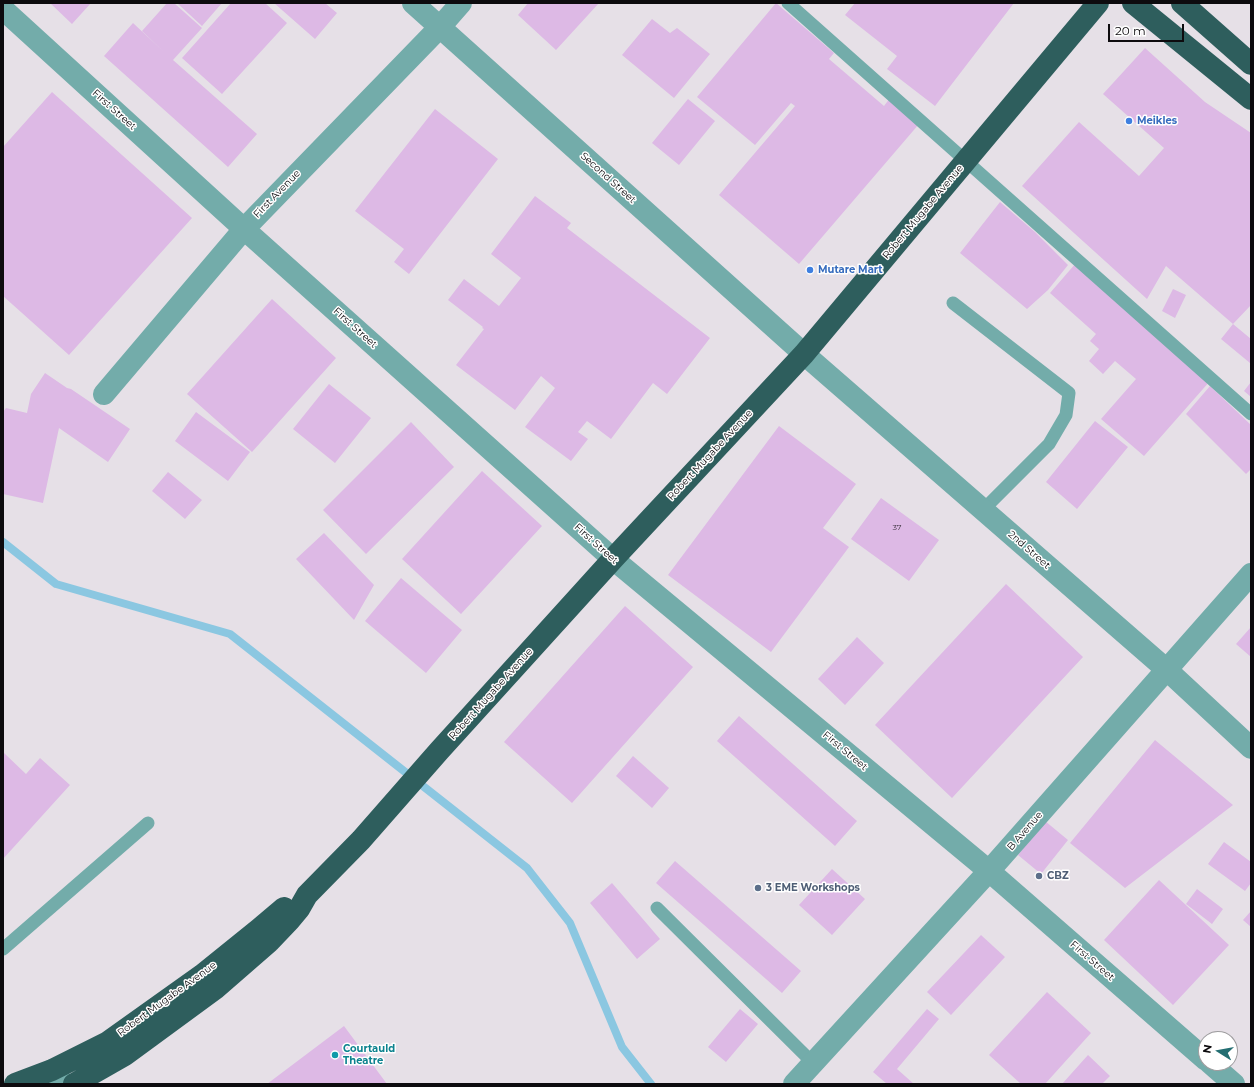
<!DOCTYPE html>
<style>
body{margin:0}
#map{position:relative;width:1254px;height:1087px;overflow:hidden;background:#e6e0e7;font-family:Montserrat,sans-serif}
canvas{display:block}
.frame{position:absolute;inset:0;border:4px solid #0d0b0e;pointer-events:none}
.north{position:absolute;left:1198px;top:1031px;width:40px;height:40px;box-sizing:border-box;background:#fff;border:1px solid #9e9d9f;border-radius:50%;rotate:281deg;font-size:11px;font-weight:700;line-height:16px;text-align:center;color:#0d0b0e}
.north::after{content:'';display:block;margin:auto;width:14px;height:18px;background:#236e72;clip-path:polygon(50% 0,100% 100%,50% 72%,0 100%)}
.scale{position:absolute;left:1108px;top:24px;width:76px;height:18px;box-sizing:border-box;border:2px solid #0d0b0e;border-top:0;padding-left:5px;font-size:12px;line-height:14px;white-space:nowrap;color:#0d0b0e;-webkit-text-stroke:3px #fff;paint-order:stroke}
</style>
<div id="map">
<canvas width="1254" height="1087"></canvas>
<div class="frame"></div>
<div class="north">N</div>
<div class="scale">20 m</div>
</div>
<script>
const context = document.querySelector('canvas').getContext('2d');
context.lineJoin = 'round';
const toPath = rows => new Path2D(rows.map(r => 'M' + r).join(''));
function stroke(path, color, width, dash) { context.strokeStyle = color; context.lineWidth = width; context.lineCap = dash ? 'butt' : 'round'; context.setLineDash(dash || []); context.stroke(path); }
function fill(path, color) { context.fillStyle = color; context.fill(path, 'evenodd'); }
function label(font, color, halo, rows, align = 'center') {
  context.font = font + ' Montserrat,sans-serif'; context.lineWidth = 3; context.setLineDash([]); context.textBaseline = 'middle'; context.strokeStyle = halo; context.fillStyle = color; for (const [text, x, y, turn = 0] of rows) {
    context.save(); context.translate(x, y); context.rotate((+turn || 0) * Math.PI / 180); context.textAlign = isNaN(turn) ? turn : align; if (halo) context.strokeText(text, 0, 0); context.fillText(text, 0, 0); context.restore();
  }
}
stroke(toPath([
 [3,542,56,584,230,634,527,868,570,923,622,1047,651,1084]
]), '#8bc7e1', 8);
fill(toPath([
 [50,3,91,3,72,24],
 [167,3,174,3,202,28,173,60,257,134,228,167,104,56,133,23,164,52,142,31],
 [177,3,222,3,202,26],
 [231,3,265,3,287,23,222,94,182,58],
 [274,3,325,3,337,13,315,39],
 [528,3,599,3,556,50,518,15],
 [776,3,834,53,829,59,884,106,890,98,919,124,799,264,719,195,795,106,791,103,755,145,697,97],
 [855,3,1014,3,935,106,887,69,897,56,845,15],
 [652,19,670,33,677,28,710,54,674,98,622,55],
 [1145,48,1205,102,1251,133,1251,305,1233,324,1166,266,1147,299,1022,186,1079,122,1139,176,1164,148,1103,94],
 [52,92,192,218,69,355,3,296,3,147],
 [688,99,715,121,679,165,652,143],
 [435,109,498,159,409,274,394,262,404,249,355,211],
 [535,196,571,223,567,228,710,338,667,394,653,383,611,439,587,421,578,432,588,439,571,461,525,427,555,388,541,376,515,410,456,365,484,329,482,328,483,327,448,300,464,279,499,306,521,278,491,254],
 [1000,202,1035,232,1068,265,1048,290,1027,309,960,253],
 [1076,263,1210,381,1144,456,1101,419,1136,379,1115,361,1103,374,1089,361,1099,349,1090,341,1096,334,1050,293],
 [1173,289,1186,295,1175,318,1162,311],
 [272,299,336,358,252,452,187,394],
 [1233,324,1251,339,1251,362,1250,363,1221,339],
 [45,373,67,388,71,389,130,429,108,462,59,428,43,503,3,494,3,412,6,408,27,413,31,394],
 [1251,382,1251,397,1244,391],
 [329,384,371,418,335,463,293,429],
 [1210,386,1251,425,1251,469,1246,474,1186,414],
 [196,412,250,452,228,481,175,441],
 [1095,421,1128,447,1077,509,1046,482],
 [411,422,454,467,366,554,323,510],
 [779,426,856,484,823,528,849,547,771,652,668,575],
 [482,471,542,526,461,614,402,559],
 [168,472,202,500,185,519,152,491],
 [881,498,939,540,909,581,851,539],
 [324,533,374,585,354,620,296,559],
 [401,578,462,630,426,673,365,621],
 [1006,584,1083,657,952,798,875,725],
 [625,606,693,667,572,803,504,742],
 [1251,627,1251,657,1236,644],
 [857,637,884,663,845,705,818,679],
 [739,716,857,821,835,846,717,741],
 [1155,740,1233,805,1125,888,1070,843],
 [3,752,26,774,40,758,70,785,3,859],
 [633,756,669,788,652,808,616,776],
 [1045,821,1068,840,1041,874,1018,855],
 [1224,842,1251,862,1251,883,1245,891,1208,864],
 [675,861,801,971,782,993,656,883],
 [832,869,865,899,832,935,799,905],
 [1159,880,1229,945,1173,1005,1104,940],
 [612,883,660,939,637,959,590,903],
 [1197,889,1223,909,1212,924,1186,904],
 [1251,911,1251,927,1243,920],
 [981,935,1005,957,951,1015,927,992],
 [1047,992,1091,1033,1045,1084,1021,1084,989,1055],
 [740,1009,758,1024,726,1062,708,1047],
 [927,1009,939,1019,897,1069,914,1084,887,1084,873,1072],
 [344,1026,387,1084,267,1084],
 [1088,1055,1110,1076,1102,1084,1062,1084]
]), '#ddb9e5');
stroke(toPath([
 [788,3,1251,414],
 [953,303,1069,393,1066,415,1049,444,983,510],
 [657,908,813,1063],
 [3,949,148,823]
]), '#73acaa', 13);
stroke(toPath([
 [413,3,804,354,1167,670,1251,748],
 [3,9,244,229,613,559,989,871,1206,1060],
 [104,394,244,229,440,27,461,3],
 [1210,1063,1234,1084],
 [52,1070,64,1084],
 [794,1084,989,871,1251,574]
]), '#73acaa', 22);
stroke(toPath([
 [1133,3,1251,99],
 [1182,3,1251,64],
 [15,1084,52,1070,108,1042,202,975,259,929,284,908],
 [74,1084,125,1055,215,989,269,942,289,921,299,909,307,895,361,840,439,751,613,559,804,354,1098,3]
]), '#2e5e5d', 22);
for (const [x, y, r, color] of [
 [1129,121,4,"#3f7fe0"],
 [810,270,4,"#3f7fe0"],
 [1039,876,4,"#5c6f8a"],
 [758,888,4,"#5c6f8a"],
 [335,1055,4,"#0f9aa8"]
]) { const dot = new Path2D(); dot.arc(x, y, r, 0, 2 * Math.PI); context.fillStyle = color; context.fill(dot); stroke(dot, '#fff', 1.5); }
label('8px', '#413644', null, [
 ["37",897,528]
]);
label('10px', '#0d0b0e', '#fff', [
 ["First Street",114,110,42],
 ["Second Street",608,178,42],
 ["First Avenue",277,194,-46],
 ["Robert Mugabe Avenue",923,212,-50],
 ["First Street",355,328,42],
 ["Robert Mugabe Avenue",710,455,-47],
 ["First Street",596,544,42],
 ["2nd Street",1029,550,41],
 ["Robert Mugabe Avenue",491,694,-48],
 ["First Street",845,751,40],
 ["B Avenue",1025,831,-49],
 ["First Street",1092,961,41],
 ["Robert Mugabe Avenue",167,999,-36]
]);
label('bold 10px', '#366cbe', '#fff', [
 ["Meikles",1137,121],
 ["Mutare Mart",818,270]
], 'left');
label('bold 10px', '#4e5e75', '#fff', [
 ["CBZ",1047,876],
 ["3 EME Workshops",766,888]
], 'left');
label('bold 10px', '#0d838f', '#fff', [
 ["Courtauld",343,1049],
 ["Theatre",343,1061]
], 'left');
</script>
